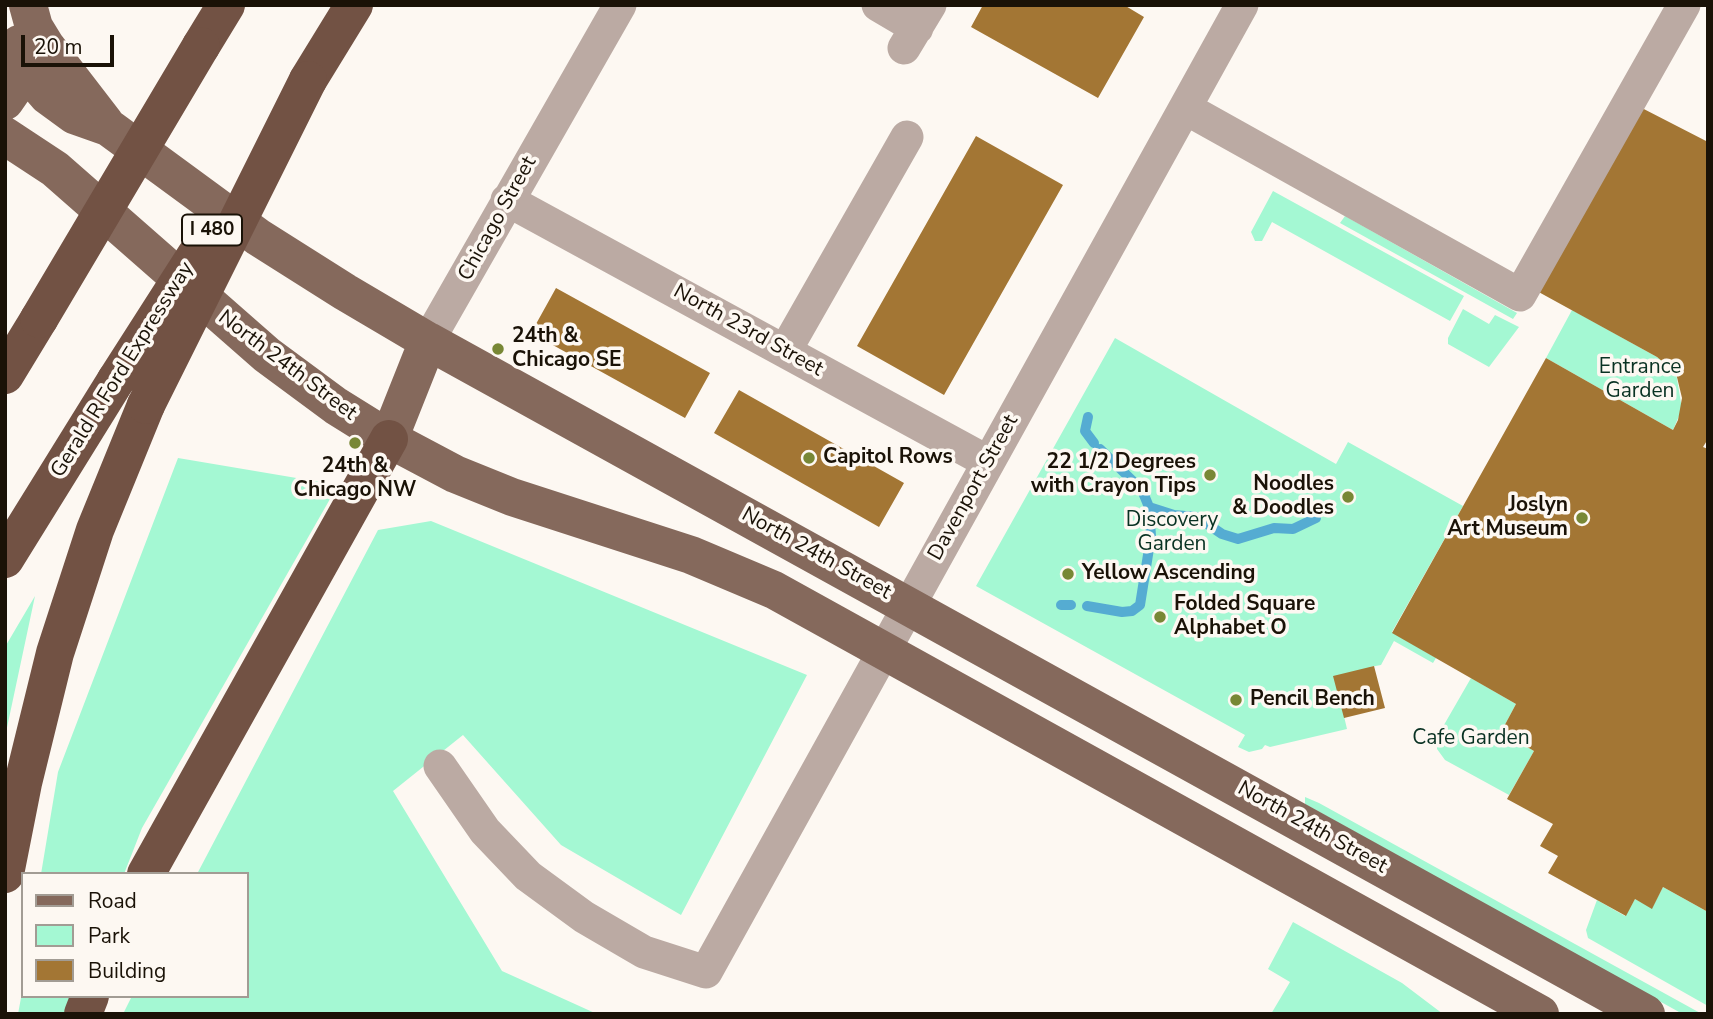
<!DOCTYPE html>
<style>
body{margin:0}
#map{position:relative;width:1713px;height:1019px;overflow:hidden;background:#fdf8f2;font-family:"Nunito Sans",sans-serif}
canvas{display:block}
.frame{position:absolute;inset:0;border:7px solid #1a1207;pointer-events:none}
.legend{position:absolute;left:21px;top:872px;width:228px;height:126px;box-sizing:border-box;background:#fdf8f2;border:2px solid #a29c94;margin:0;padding:9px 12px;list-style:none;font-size:21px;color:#1a1207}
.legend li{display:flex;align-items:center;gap:14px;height:35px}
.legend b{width:35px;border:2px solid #a29c94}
.scale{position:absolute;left:21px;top:35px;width:93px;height:32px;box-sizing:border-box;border:4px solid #1a1207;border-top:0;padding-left:9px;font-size:21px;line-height:24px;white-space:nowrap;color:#1a1207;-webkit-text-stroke:5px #fdf8f2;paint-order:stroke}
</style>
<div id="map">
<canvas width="1713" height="1019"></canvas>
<div class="frame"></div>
<ul class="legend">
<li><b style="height:9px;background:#85695c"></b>Road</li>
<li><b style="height:19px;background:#a4f8d3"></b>Park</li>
<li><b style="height:19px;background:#a37634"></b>Building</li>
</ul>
<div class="scale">20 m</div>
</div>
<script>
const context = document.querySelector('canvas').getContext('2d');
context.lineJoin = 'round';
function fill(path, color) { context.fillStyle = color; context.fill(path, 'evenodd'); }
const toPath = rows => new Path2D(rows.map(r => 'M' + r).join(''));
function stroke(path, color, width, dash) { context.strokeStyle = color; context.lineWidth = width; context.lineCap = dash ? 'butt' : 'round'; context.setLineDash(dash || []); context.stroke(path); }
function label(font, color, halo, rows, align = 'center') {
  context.font = font + ' "Nunito Sans",sans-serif'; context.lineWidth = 7; context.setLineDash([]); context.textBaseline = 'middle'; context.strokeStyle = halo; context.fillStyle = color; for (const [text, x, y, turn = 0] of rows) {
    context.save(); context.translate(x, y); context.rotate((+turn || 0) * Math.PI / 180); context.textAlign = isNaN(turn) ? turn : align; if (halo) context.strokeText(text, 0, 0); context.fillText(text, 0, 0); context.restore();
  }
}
fill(toPath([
 [1273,191,1464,296,1450,321,1272,222,1262,241,1255,241,1251,232],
 [1345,216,1517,313,1513,319,1340,223],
 [1463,309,1489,324,1495,315,1519,327,1489,367,1448,344,1448,338],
 [1572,310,1657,357,1676,373,1682,409,1673,430,1546,358],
 [1115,338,1336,464,1348,442,1463,506,1392,632,1436,658,1433,663,1394,641,1381,665,1370,667,1343,712,1347,729,1270,747,1265,745,1262,749,1249,752,1238,747,1245,735,976,586],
 [178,458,338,485,142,828,124,874,41,874,58,772],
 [431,521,807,675,681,915,561,845,463,735,393,791,502,971,597,1014,123,1014,132,996,247,996,247,874,197,874,378,530],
 [35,596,5,737,5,647],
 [1471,678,1516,704,1501,732,1534,751,1509,795,1445,760,1437,749,1437,737],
 [1305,797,1319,803,1702,1014,1679,1012,1321,813,1305,804],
 [1663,887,1708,912,1708,1006,1588,938,1586,930,1597,900,1625,916,1635,899,1652,908],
 [1293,922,1402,983,1443,1014,1271,1014,1290,982,1268,969],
 [23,987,23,996,75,996,69,1014,18,1014]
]), '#a4f8d3');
stroke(toPath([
 [1088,417,1085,431,1094,443],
 [1149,507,1174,515,1197,517,1222,534,1238,539,1274,528,1293,529,1316,518],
 [1061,605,1071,605],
 [1087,606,1122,612,1132,611,1140,605,1151,536,1149,507,1142,490,1100,449]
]), '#55acd2', 10);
fill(toPath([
 [983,5,1124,5,1144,17,1098,98,971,27],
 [1636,105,1708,142,1708,439,1703,447,1708,449,1708,912,1663,887,1652,909,1635,899,1626,916,1548,873,1558,856,1540,846,1553,824,1507,799,1534,751,1501,732,1516,704,1392,633,1546,358,1673,430,1678,420,1682,398,1676,373,1657,357,1535,290],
 [976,136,1063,185,944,395,857,346],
 [556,288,710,373,685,418,531,333],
 [739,390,904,483,879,527,714,433],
 [1374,666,1385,708,1344,718,1333,676]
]), '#a37634');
stroke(toPath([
 [878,5,917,28],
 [904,48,930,5],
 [1185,108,1520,295,1684,5],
 [507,200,988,462],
 [428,341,620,5],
 [785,351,907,137],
 [440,766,485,831,528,876,584,917,644,952,706,972,1242,5]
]), '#bbaaa3', 33);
stroke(toPath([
 [28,5,34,27,45,45,105,123],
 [21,51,35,81,48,96,74,115,108,127,258,237,345,292,428,341,1646,1014],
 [5,101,14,88,20,70,19,44],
 [5,136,55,169,267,355,336,406,389,439,455,474,512,497,691,555,774,590,1540,1014],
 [389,439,428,341]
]), '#85695c', 38);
stroke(toPath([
 [201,46,226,5],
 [308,80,354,5],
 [5,375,39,319],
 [5,559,116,380],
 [5,874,23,783,55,653,95,530,146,405],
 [146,874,389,439],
 [83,1014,90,996]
]), '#725244', 38);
stroke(toPath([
 [39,319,201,46],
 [116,380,196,255],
 [146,405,308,80]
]), '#725244', 38);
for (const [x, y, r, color] of [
 [498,349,7,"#788735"],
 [355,443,7,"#788735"],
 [809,458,7,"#788735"],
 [1210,475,7,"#788735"],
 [1348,497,7,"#788735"],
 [1582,518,7,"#788735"],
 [1068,574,7,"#788735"],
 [1160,617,7,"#788735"],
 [1236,700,7,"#788735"]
]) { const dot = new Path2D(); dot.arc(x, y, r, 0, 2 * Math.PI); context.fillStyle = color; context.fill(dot); stroke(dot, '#fdf8f2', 2.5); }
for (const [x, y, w] of [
 [212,230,60]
]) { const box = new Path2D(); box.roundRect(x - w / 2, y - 15.5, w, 31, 5); context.fillStyle = '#fdf8f2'; context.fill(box); stroke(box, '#1a1207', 2); }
label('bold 19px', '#1a1207', null, [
 ["I 480",212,230]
]);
label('21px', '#1a1207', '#fdf8f2', [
 ["Chicago Street",498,219,-61],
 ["North 23rd Street",748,331,29],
 ["North 24th Street",287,366,37],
 ["Gerald R Ford Expressway",123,370,-58],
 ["Davenport Street",974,488,-61],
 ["North 24th Street",816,554,29],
 ["North 24th Street",1312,828,29]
]);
label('bold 21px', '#1a1207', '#fdf8f2', [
 ["24th &",512,337],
 ["Chicago SE",512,361],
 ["Capitol Rows",823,458],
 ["22 1/2 Degrees",1196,463,"right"],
 ["with Crayon Tips",1196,487,"right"],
 ["24th &",355,467,"center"],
 ["Chicago NW",355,491,"center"],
 ["Noodles",1334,485,"right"],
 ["& Doodles",1334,509,"right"],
 ["Joslyn",1568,506,"right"],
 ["Art Museum",1568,530,"right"],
 ["Yellow Ascending",1082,574],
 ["Folded Square",1174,605],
 ["Alphabet O",1174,629],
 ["Pencil Bench",1250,700]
], 'left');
label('21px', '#093223', '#fdf8f2', [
 ["Entrance",1640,368],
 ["Garden",1640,392],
 ["Discovery",1172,521],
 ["Garden",1172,545],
 ["Cafe Garden",1471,739]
]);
</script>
